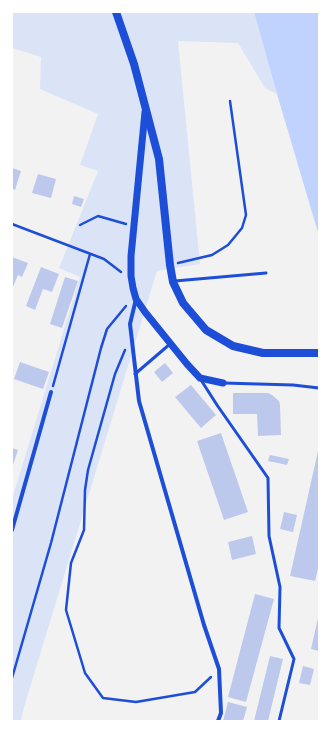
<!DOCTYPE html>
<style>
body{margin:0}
#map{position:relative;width:331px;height:733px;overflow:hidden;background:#f2f2f2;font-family:"Sofia Sans Condensed",sans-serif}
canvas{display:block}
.frame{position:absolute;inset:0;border:13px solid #fff;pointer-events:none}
</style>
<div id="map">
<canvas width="331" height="733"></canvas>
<div class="frame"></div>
</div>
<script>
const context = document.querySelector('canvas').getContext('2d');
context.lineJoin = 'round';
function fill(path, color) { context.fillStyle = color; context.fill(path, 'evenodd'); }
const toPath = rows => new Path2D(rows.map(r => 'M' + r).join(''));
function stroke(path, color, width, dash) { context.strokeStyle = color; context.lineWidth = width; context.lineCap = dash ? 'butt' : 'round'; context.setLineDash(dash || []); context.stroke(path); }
fill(toPath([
 [12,12,254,12,277,94,265,88,238,43,178,41,200,264,157,271,24,707,21,721,12,721,12,499,80,277,59,268,98,171,80,165,98,114,40,89,41,57,12,48]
]), '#dbe4f7');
fill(toPath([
 [254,12,319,12,319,236,277,94]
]), '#bfd3fe');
fill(toPath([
 [12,168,21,171,15,190,12,189],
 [38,174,56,179,51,198,32,193],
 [74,196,84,199,81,207,72,204],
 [12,257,28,263,22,277,18,275,12,289],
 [41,267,59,274,52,292,43,289,35,310,26,306],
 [65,277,78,281,62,328,50,324],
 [20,362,49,372,43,389,14,379],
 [165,363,173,373,162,382,154,372],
 [191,385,216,415,201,428,175,397],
 [233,393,268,393,272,395,279,401,280,405,281,435,258,436,257,414,233,414],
 [221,433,248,512,224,520,197,441],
 [12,448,18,450,12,468],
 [318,451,319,564,315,581,290,576],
 [270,455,289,459,287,465,268,461],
 [284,512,297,515,293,532,280,529],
 [252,536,256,554,232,560,228,542],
 [255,594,274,599,246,702,228,697],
 [318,618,319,618,319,651,311,649],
 [270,656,283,659,268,721,254,721],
 [303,666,314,669,310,685,299,683],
 [228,702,247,707,243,721,223,721]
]), '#bdc9ec');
stroke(toPath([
 [12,224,104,259,121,272],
 [80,225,98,216,126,224],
 [178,263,212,255,228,245,242,228,246,215,230,101],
 [125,350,115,374,88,470,85,490,84,530,71,563,66,610,85,673,103,698,136,702,195,692,211,677],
 [53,386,90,254],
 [12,678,51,543,101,348,107,329,126,306]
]), '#1d4ed8', 2.5);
stroke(toPath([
 [175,281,266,273],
 [135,374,170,344],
 [201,380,217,405,268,478,269,536,280,587,279,628,294,659,279,721],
 [223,383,293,385,319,388]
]), '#1d4ed8', 3);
stroke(toPath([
 [136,299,130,324,139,401,204,625,219,669,221,713,218,721],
 [12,530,51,392]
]), '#1d4ed8', 4);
stroke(toPath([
 [145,112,131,256,131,276,133,288,136,299,145,312,187,364,200,378,223,383]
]), '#1d4ed8', 7);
stroke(toPath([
 [116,12,134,64,159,159,170,265,173,282,183,303,206,330,233,346,263,353,319,353]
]), '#1d4ed8', 8);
</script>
